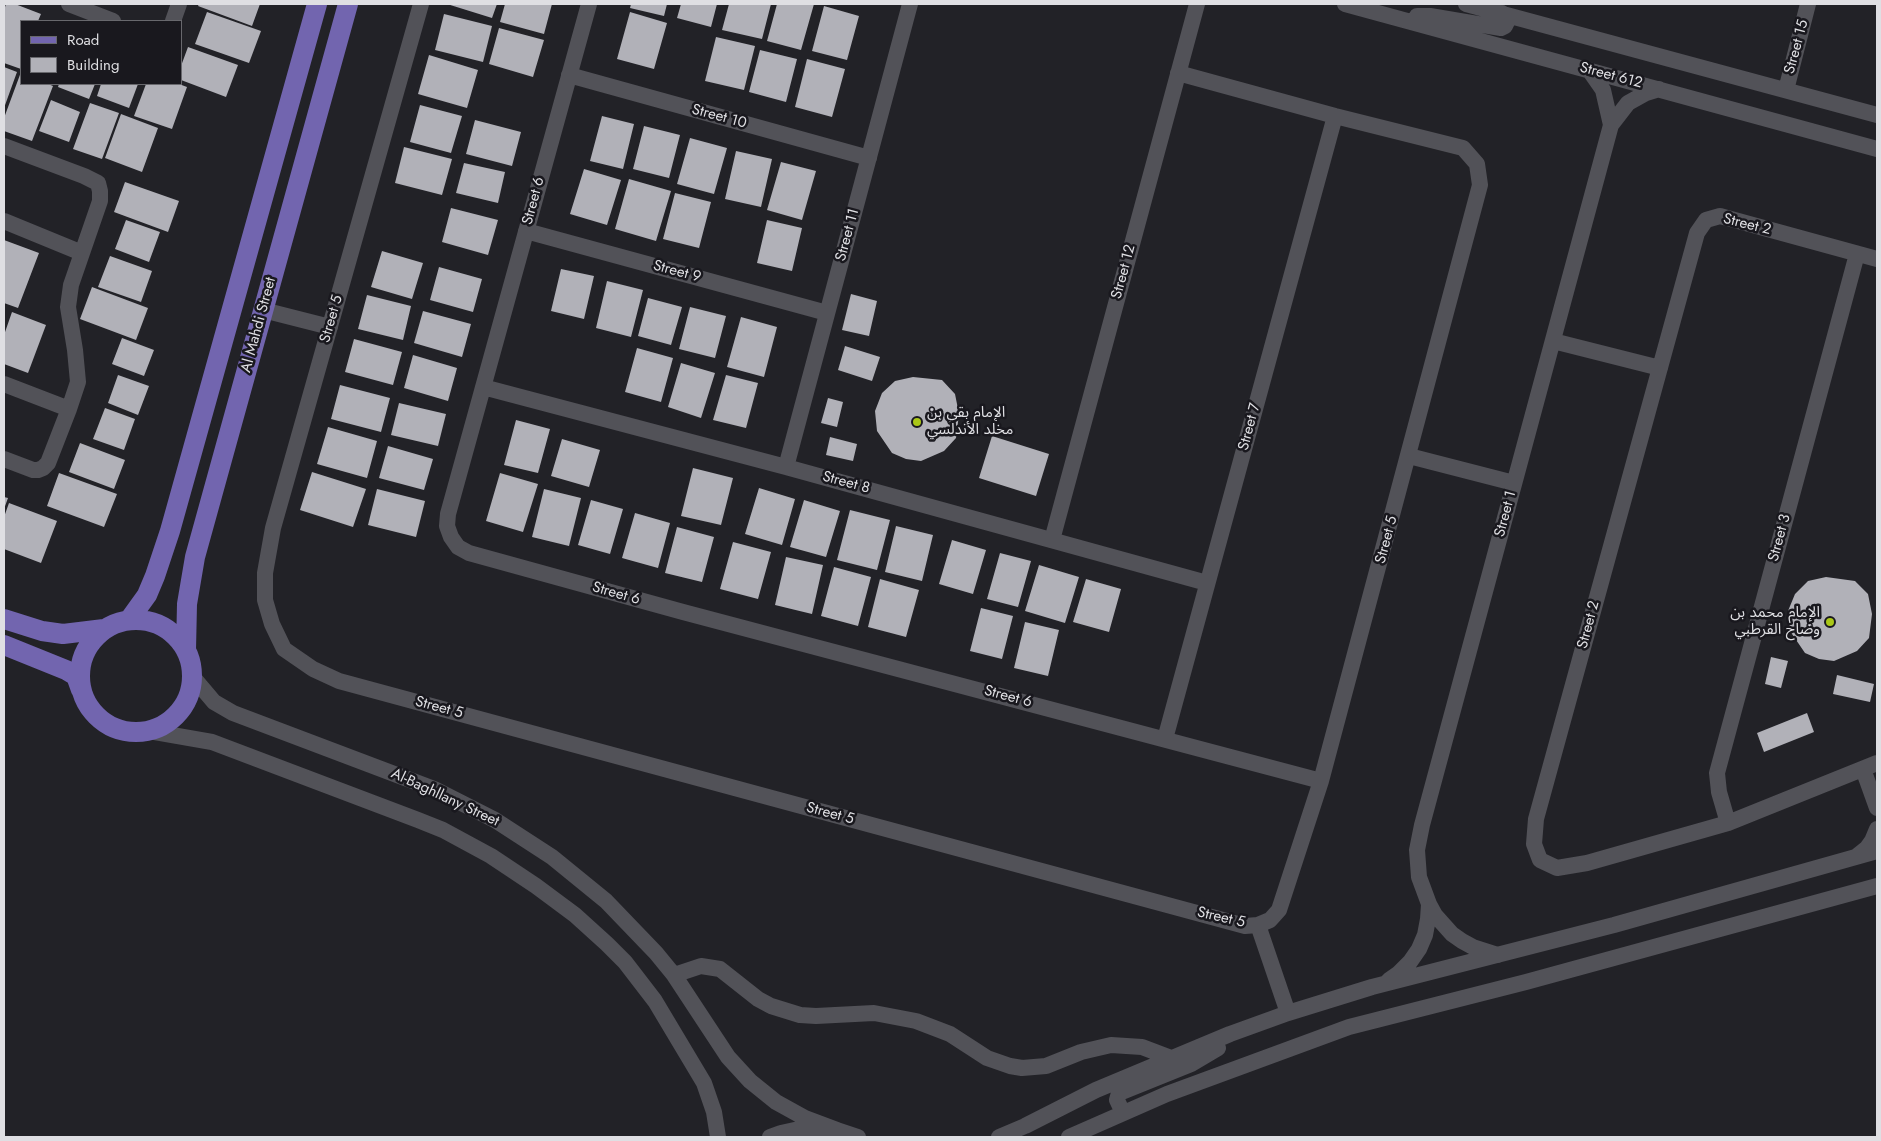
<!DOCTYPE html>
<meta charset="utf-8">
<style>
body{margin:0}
#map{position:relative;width:1881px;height:1141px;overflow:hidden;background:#222227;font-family:Jost,sans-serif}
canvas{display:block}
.frame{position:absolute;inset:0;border:5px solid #dfdfe3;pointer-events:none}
.legend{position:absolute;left:20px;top:20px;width:162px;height:65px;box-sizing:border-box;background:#19181e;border:1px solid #68686d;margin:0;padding:6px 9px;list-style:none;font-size:15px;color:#dfdfe3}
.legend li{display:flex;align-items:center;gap:10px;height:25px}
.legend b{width:25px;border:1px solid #68686d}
</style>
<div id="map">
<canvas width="1881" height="1141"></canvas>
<div class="frame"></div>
<ul class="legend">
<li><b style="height:6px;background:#7265af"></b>Road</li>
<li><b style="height:14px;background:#b1b1b8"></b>Building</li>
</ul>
</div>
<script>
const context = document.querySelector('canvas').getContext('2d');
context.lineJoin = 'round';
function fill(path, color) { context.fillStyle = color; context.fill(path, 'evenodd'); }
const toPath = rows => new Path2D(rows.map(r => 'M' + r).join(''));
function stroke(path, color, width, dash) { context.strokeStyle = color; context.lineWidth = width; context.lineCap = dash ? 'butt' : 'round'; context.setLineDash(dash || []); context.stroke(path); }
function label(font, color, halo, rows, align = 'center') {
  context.font = font + ' Jost,"Noto Sans Arabic",sans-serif'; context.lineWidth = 5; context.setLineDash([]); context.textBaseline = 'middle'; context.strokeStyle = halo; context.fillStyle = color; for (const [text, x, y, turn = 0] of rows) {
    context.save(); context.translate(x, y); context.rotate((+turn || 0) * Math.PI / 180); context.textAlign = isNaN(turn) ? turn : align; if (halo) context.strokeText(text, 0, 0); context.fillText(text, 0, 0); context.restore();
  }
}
fill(toPath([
 [6,4,15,4,41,14,38,21,21,21,21,69,4,63,4,10],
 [199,4,260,4,252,26,198,6],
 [447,4,497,4,492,18],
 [505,4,552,4,544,34,500,22],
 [631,4,667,4,664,16,630,8],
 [681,4,717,4,711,27,677,18],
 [729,4,771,4,762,39,722,30],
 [777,4,814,4,801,50,767,41],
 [824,6,859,16,847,60,812,51],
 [207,12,261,31,249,63,195,44],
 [630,12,667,23,654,69,617,59],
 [444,14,492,26,483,62,435,50],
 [499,28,544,40,533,77,489,64],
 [716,37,755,46,744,90,705,81],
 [188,47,238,65,226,97,181,80,181,66],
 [760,50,797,59,786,102,749,92],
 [429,55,478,70,467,108,418,94],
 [807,59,845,69,832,117,795,107],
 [4,67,17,72,4,108],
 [21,72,21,84,48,84,53,86,32,141,4,131,4,118],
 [59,84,95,84,89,99,58,87],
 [101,84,138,84,129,108,97,96],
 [146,84,179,84,187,87,172,129,134,116],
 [51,100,80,112,69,142,39,131],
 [90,103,119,113,102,159,73,149],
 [420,105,462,116,451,153,410,142],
 [121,114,158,128,142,172,105,158],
 [602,116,634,124,623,169,590,161],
 [475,120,521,132,512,166,466,154],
 [644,126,680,135,669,178,633,169],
 [690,138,727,148,714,194,677,184],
 [404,147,452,159,442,195,395,183],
 [736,151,772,159,761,207,725,199],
 [781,162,816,171,802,220,767,210],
 [464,163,505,172,498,203,456,193],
 [584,169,621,180,607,225,570,214],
 [629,179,671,191,656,241,615,229],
 [125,182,179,201,168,232,114,212],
 [675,193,711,202,699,248,663,239],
 [451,208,498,220,488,255,442,242],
 [126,220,160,232,149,262,115,249],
 [767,220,802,228,792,271,757,263],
 [4,240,39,253,18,308,4,303],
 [382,251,423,263,412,299,371,287],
 [110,256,152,271,141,302,98,287],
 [439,267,482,279,473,312,430,300],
 [561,269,594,276,584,319,551,311],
 [607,281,643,290,631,337,596,328],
 [92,287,148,308,136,340,80,319],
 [851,294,877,301,869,336,842,330],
 [367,295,411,306,403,340,358,329],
 [648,298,682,307,671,345,638,336],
 [690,307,726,316,715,358,679,349],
 [423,311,471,324,462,357,414,343],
 [12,312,46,325,28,373,4,364,4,335],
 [741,317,777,327,764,377,727,367],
 [122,338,154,350,144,376,112,364],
 [354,339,402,352,393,385,345,372],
 [845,346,880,357,872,381,838,370],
 [637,348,673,358,661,402,625,392],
 [413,355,457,368,448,401,404,388],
 [681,363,715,373,701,418,668,407],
 [118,375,149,386,138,415,108,403],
 [726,375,758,383,746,428,713,420],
 [913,377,942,380,955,394,959,414,956,438,944,451,921,461,906,459,892,453,877,431,875,411,882,393,895,381],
 [340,385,390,398,381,432,331,419],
 [828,398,843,402,837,427,821,423],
 [399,403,446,414,438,446,391,435],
 [105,408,135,419,124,450,93,439],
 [516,420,550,429,538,473,504,465],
 [328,427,377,441,367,478,317,464],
 [992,436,1049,454,1036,496,979,478],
 [830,437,857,444,853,461,826,455],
 [562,439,600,450,589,487,551,476],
 [80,443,125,460,114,489,69,472],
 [388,446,433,459,424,490,379,478],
 [693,468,733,478,721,525,681,516],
 [312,472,366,489,353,527,300,510],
 [59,473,117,494,104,527,47,506],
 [500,473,538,484,523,532,486,521],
 [759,488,795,499,782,545,745,534],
 [377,489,425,501,416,537,368,525],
 [544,489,581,498,569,546,532,537],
 [4,497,8,498,4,509],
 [591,500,623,509,610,554,578,545],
 [804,500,840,511,826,557,790,547],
 [9,503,57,521,41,563,4,549,4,517],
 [850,510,890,520,877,570,837,560],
 [635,513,670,523,658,568,622,558],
 [896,526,933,535,922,581,885,572],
 [677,527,714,537,702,582,665,573],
 [952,540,986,550,973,594,939,584],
 [733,542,771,552,758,599,720,589],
 [1000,553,1031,561,1018,607,987,599],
 [786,557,823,565,812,614,775,605],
 [1039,565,1079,577,1065,623,1025,611],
 [834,567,871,577,858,626,821,616],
 [1826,577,1855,581,1868,594,1872,614,1869,638,1857,651,1834,661,1819,659,1805,653,1790,631,1788,611,1795,594,1808,581],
 [880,579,919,590,906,637,868,627],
 [1086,579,1121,589,1109,632,1073,622],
 [981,608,1013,616,1002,659,970,651],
 [1025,622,1059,630,1048,676,1014,668],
 [1771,657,1788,661,1781,688,1765,684],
 [1837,675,1874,684,1870,702,1833,694],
 [1807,713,1814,732,1764,752,1757,733]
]), '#b1b1b8');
stroke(toPath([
 [69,4,113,21],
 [421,4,273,528,265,573,265,600,272,624,284,649,313,669,339,681,1245,926,1258,925,1270,920,1279,910,1321,781,1480,185,1477,164,1463,148,1335,116,1178,73],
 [589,4,448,514,447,526,451,537,458,547,469,553,683,612,1321,781],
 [1345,4,1877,149],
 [1466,4,1877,115],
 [1417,16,1430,16,1501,28,1505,26,1507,22,1502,13],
 [173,21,179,4],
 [1589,70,1603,90,1611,125],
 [569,75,869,158],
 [1786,90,1808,4],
 [4,146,84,176,98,183,100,191,100,201,71,285,68,307,75,350,78,382,69,409,48,463,43,468,38,470,33,470,4,459],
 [4,221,82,253],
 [526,231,827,313],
 [1877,259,1720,216,1706,220,1697,233,1536,819,1534,844,1540,860,1557,868,1587,863,1728,823,1877,763],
 [263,310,330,327],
 [1553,341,1660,368],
 [4,384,69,409],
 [483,387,786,467,1207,583],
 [1409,456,1514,483],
 [786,467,910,4],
 [1052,540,1197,4],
 [192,676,214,702,233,713,434,789,495,820,552,857,606,901,656,953,674,975,728,1057,750,1081,776,1102,805,1118,837,1130],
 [149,731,212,742,418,820,443,830,491,856,536,886,575,915,607,944,625,962,655,1001,704,1083,714,1112,718,1137],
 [1165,739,1335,116],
 [1863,769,1877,808],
 [1728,823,1719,792,1717,773,1857,254],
 [1857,856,1867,848,1872,841,1877,829],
 [1258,925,1288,1013],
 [1498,955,1473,947,1462,941,1452,934,1435,915,1429,904,1419,877,1417,850,1422,825,1611,125,1628,103,1646,93,1659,89],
 [674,975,701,966,720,969,758,999,771,1006,800,1015,816,1016,874,1013,916,1021,950,1034,987,1058,1010,1066,1022,1068,1046,1066,1081,1052,1111,1045,1142,1047,1171,1058],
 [1389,980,1399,973,1410,962,1419,949,1425,935,1428,919,1429,904],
 [1123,1113,1117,1100,1119,1093,1191,1064,1218,1048],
 [770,1137,781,1133,799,1129,818,1128,837,1130,858,1137],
 [999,1137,1025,1126,1096,1090,1230,1034,1288,1013,1372,987,1614,925,1877,851],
 [1069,1137,1167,1094,1349,1027,1526,982,1877,886]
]), '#525258', 16);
stroke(toPath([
 [4,619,42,631,63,634,104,629],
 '80 676a56 56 0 1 1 112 0a56 56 0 1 1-112 0Z',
 [129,620,147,595,155,576,170,531,317,4],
 [4,645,66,670,76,676,81,690],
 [186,650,187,604,195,557,348,4]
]), '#7265af', 20);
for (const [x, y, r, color] of [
 [917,422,5,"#aac717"],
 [1830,622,5,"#aac717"]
]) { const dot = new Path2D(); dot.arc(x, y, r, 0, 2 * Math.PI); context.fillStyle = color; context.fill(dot); stroke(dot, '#19181e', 2); }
label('15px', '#dfdfe3', '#19181e', [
 ["Street 15",1797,47,-75],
 ["Street 612",1611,76,15],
 ["Street 10",719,117,15],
 ["Street 6",534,201,-75],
 ["Street 2",1747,225,14],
 ["Street 11",848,235,-75],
 ["Street 9",677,272,15],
 ["Street 12",1124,272,-75],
 ["Street 5",332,319,-74],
 ["Al Mahdi Street",259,325,-75],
 ["Street 7",1250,427,-75],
 ["Street 8",846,483,15],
 ["Street 1",1506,514,-75],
 ["Street 3",1780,538,-75],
 ["Street 5",1387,540,-75],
 ["Street 6",616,594,16],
 ["Street 2",1589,625,-75],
 ["Street 6",1008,697,15],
 ["Street 5",439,708,15],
 ["Al-Baghllany Street",445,798,25],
 ["Street 5",830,814,15],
 ["Street 5",1221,918,13]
]);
label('15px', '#dfdfe3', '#19181e', [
 ["الإمام بقي بن",927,413],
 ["مخلد الأندلسي",927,430],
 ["الإمام محمد بن",1820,613,"right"],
 ["وضاح القرطبي",1820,630,"right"]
], 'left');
</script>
